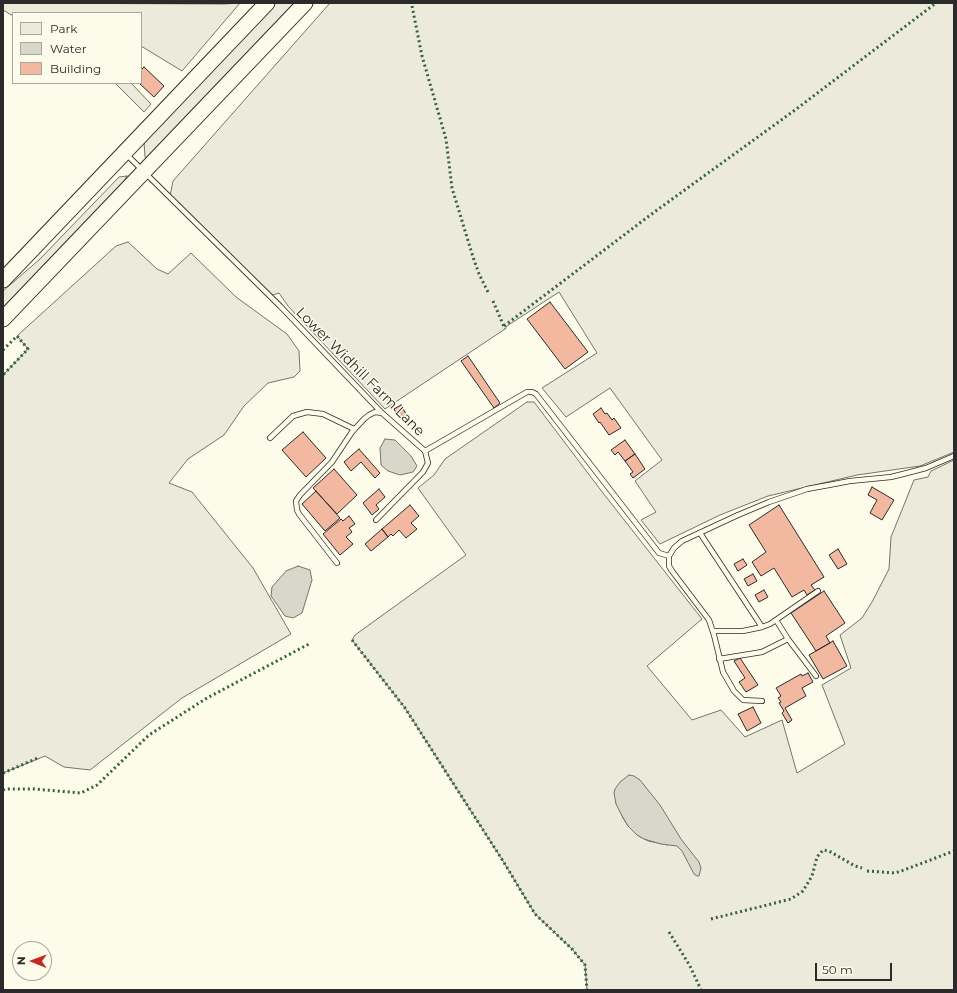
<!DOCTYPE html>
<style>
body{margin:0}
#map{position:relative;width:957px;height:993px;overflow:hidden;background:#fdfbea;font-family:Montserrat,sans-serif}
canvas{display:block}
.frame{position:absolute;inset:0;border:4px solid #2b2b2b;pointer-events:none}
.legend{position:absolute;left:12px;top:12px;width:130px;height:72px;box-sizing:border-box;background:#fdfbea;border:1px solid #a9a89e;margin:0;padding:5px 7px;list-style:none;font-size:12px;color:#2b2b2b}
.legend li{display:flex;align-items:center;gap:8px;height:20px}
.legend b{width:20px;border:1px solid #a9a89e}
.north{position:absolute;left:12px;top:941px;width:40px;height:40px;box-sizing:border-box;background:#fdfbea;border:1px solid #a9a89e;border-radius:50%;rotate:271deg;font-size:11px;font-weight:700;line-height:16px;text-align:center;color:#2b2b2b}
.north::after{content:'';display:block;margin:auto;width:14px;height:18px;background:#c62828;clip-path:polygon(50% 0,100% 100%,50% 72%,0 100%)}
.scale{position:absolute;left:815px;top:963px;width:77px;height:18px;box-sizing:border-box;border:2px solid #2b2b2b;border-top:0;padding-left:5px;font-size:12px;line-height:14px;white-space:nowrap;color:#2b2b2b;-webkit-text-stroke:3px #fdfbea;paint-order:stroke}
</style>
<div id="map">
<canvas width="957" height="993"></canvas>
<div class="frame"></div>
<ul class="legend">
<li><b style="height:11px;background:#ecebdb"></b>Park</li>
<li><b style="height:11px;background:#d8d7c9"></b>Water</li>
<li><b style="height:11px;background:#f2b8a0"></b>Building</li>
</ul>
<div class="north">N</div>
<div class="scale">50 m</div>
</div>
<script>
const context = document.querySelector('canvas').getContext('2d');
context.lineJoin = 'round';
function fill(path, color) { context.fillStyle = color; context.fill(path, 'evenodd'); }
const toPath = rows => new Path2D(rows.map(r => 'M' + r).join(''));
function stroke(path, color, width, dash) { context.strokeStyle = color; context.lineWidth = width; context.lineCap = dash ? 'butt' : 'round'; context.setLineDash(dash || []); context.stroke(path); }
function label(font, color, halo, rows, align = 'center') {
  context.font = font + ' Montserrat,sans-serif'; context.lineWidth = 3; context.setLineDash([]); context.textBaseline = 'middle'; context.strokeStyle = halo; context.fillStyle = color; for (const [text, x, y, turn = 0] of rows) {
    context.save(); context.translate(x, y); context.rotate((+turn || 0) * Math.PI / 180); context.textAlign = isNaN(turn) ? turn : align; if (halo) context.strokeText(text, 0, 0); context.fillText(text, 0, 0); context.restore();
  }
}
const green = toPath([
 [3,3,225,4,240,3,182,71,141,46,141,13,13,13,13,16,3,10,3,3],
 [276,3,295,3,147,158,145,157,144,142,276,3],
 [330,3,954,3,954,452,920,466,857,475,768,496,720,515,660,544,641,520,656,512,635,481,662,460,610,388,566,417,542,388,597,353,559,292,507,326,505,329,385,409,288,306,279,293,269,296,170,196,173,181,330,3],
 [115,83,131,83,151,104,144,112,115,83],
 [127,176,124,181,99,209,3,309,3,291,40,259,119,177,127,176],
 [128,242,157,269,168,274,191,253,236,297,287,334,299,351,300,371,294,377,268,383,244,406,224,435,188,459,169,483,192,492,253,568,291,634,182,698,90,770,64,767,45,756,3,773,3,375,28,349,17,336,116,246,128,242],
 [527,402,534,402,603,493,702,619,647,666,692,720,721,710,745,737,782,720,797,773,845,744,822,685,851,668,840,635,862,618,872,602,889,569,891,537,914,480,928,477,931,471,954,460,954,990,587,990,585,965,572,949,535,914,503,861,405,708,352,640,355,635,466,555,418,488,434,475,445,459,527,402],
 [616,802,668,845,648,841,637,835,628,826,623,818,616,802]
]);
fill(green, '#ecebdb');
stroke(green, '#74746e', 1);
const water = toPath([
 [385,439,395,440,411,456,417,466,413,472,400,475,388,471,381,465,380,448,385,439],
 [298,566,310,570,312,580,302,613,293,618,285,616,271,596,272,587,286,571,298,566],
 [629,775,634,776,640,780,660,805,681,839,699,862,701,868,699,876,697,876,694,874,682,851,677,846,661,844,644,839,637,835,628,826,621,814,616,804,614,793,615,789,620,782,629,775]
]);
fill(water, '#d8d7c9');
stroke(water, '#74746e', 1);
const building = toPath([
 [144,67,164,86,154,97,139,83,141,83,141,70,144,67],
 [550,302,588,352,565,369,527,319,550,302],
 [468,356,500,403,494,408,461,361,468,356],
 [401,405,406,414,399,418,394,409,401,405],
 [601,408,605,414,607,413,612,420,614,418,621,428,609,435,600,422,599,423,593,414,601,408],
 [303,432,326,458,306,477,282,450,303,432],
 [625,440,635,454,625,461,618,452,615,455,611,450,625,440],
 [359,449,380,473,375,478,361,462,351,471,344,462,359,449],
 [635,454,645,469,633,478,630,474,633,472,625,461,635,454],
 [334,469,357,495,337,514,313,488,334,469],
 [872,487,894,500,882,520,870,513,877,500,868,495,872,487],
 [379,489,385,497,376,505,379,509,372,515,363,503,379,489],
 [316,491,340,518,325,531,302,504,316,491],
 [410,505,419,516,411,523,417,529,406,538,399,530,393,536,391,534,388,537,382,529,410,505],
 [779,505,824,577,811,585,815,590,807,595,804,590,792,597,774,568,761,576,752,562,766,552,749,525,779,505],
 [349,516,355,524,349,528,352,532,346,537,353,544,340,555,323,534,341,519,343,521,349,516],
 [382,529,388,537,371,551,365,544,382,529],
 [838,549,847,564,838,569,829,555,838,549],
 [743,559,747,565,738,571,734,564,743,559],
 [753,574,757,581,748,586,744,579,753,574],
 [764,590,768,597,759,602,755,595,764,590],
 [824,591,845,623,826,636,830,643,816,651,791,613,824,591],
 [833,641,847,666,823,679,809,655,833,641],
 [740,658,758,685,746,692,739,682,745,678,734,661,740,658],
 [808,673,813,682,802,688,806,696,785,708,792,720,788,723,782,713,784,711,779,703,781,702,778,698,781,696,776,688,801,674,802,676,808,673],
 [753,707,761,723,747,731,738,714,753,707]
]);
fill(building, '#f2b8a0');
stroke(building, '#2b2b2b', 1);
const service = toPath([
 [127,155,280,306,382,413,425,451],
 [270,438,293,416,307,412,323,414,354,429],
 [425,451,527,392,532,392,536,394,659,553,669,556,669,566,672,571,709,620,714,635,723,672,734,691,743,700,762,701],
 [376,520,423,472,428,463,425,451],
 [700,533,762,627],
 [669,556,674,548,682,541,738,515,769,502,807,489,829,485,850,481,891,477,907,473,926,468,954,456],
 [337,563,299,514,297,510,296,501,300,495,332,462,352,432,364,419,369,415,375,412,382,413],
 [776,620,788,639,816,676],
 [713,631,743,631,762,627,770,624,818,591],
 [719,659,762,652,788,639]
]);
const trunk = toPath([
 [3,280,267,3],
 [3,319,305,3]
]);
stroke(service, '#2b2b2b', 6);
stroke(trunk, '#2b2b2b', 17);
stroke(service, '#fdfbea', 4.5);
stroke(trunk, '#fdfbea', 15);
stroke(toPath([
 [412,6,422,56,446,139,452,188,473,257,479,274,488,292],
 [493,301,505,329],
 [504,326,653,213,795,110,936,3],
 [3,350,17,336,28,349,3,375],
 [352,640,405,708,503,861,535,914,572,949,585,965,587,990],
 [3,773,38,758],
 [3,790,6,789,34,789,81,793,97,785,149,735,207,698,309,644],
 [867,871,895,873,904,870,954,851],
 [711,919,791,899,803,891,812,876,817,857,823,850,829,851,855,866,862,868],
 [669,932,690,966,701,990]
]), '#34623c', 3, [2, 3]);
label('14px', '#2b2b2b', '#fdfbea', [
 ["Lower Widhill Farm Lane",360,372,45]
]);
</script>
